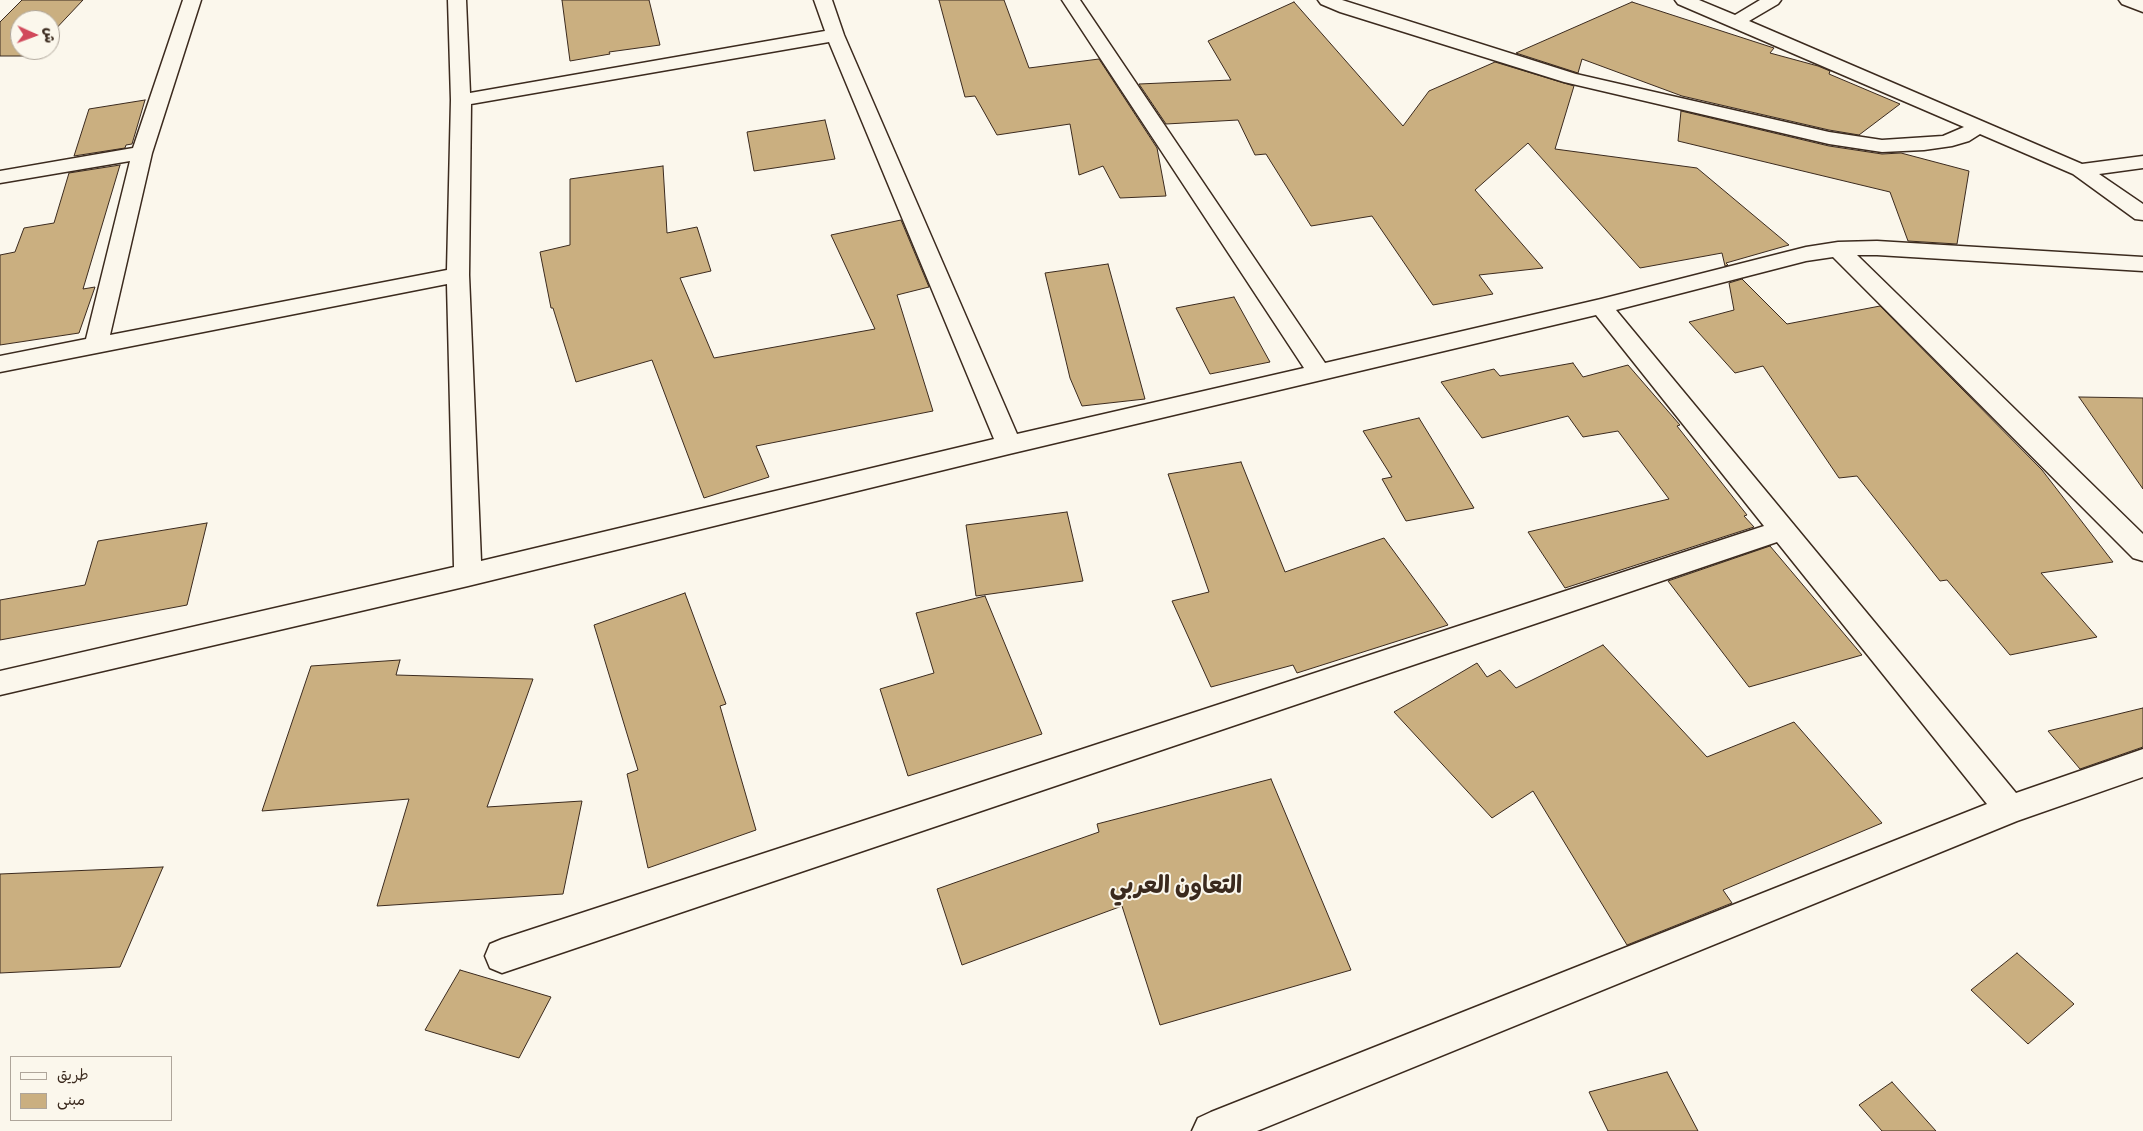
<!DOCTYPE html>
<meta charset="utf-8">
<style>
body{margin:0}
#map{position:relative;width:2143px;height:1131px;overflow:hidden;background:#fbf7ec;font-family:Pangolin,"Playpen Sans Arabic",sans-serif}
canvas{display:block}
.legend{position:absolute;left:10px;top:1056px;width:162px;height:65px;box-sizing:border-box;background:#fbf7ec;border:1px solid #aea59a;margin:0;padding:6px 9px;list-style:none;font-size:15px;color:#3b2a1e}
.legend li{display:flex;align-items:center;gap:10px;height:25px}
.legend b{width:25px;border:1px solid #aea59a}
.north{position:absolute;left:10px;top:10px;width:50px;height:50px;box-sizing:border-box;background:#fbf7ec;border:1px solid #aea59a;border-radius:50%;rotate:92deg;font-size:14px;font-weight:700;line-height:20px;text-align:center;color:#3b2a1e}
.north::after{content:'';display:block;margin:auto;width:18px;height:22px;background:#d1495b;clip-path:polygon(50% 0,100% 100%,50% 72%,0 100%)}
</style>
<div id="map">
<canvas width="2143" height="1131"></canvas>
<ul class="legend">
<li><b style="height:6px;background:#fbf7ec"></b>طريق</li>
<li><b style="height:14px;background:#caaf80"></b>مبنى</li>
</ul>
<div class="north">ش</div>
</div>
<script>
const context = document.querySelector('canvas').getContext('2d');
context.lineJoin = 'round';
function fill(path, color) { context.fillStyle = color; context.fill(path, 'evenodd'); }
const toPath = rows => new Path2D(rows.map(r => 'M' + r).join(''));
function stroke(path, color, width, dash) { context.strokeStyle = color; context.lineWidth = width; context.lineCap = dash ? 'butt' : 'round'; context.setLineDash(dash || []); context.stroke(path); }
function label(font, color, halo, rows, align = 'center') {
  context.font = font + ' Pangolin,"Playpen Sans Arabic",sans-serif'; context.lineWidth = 4; context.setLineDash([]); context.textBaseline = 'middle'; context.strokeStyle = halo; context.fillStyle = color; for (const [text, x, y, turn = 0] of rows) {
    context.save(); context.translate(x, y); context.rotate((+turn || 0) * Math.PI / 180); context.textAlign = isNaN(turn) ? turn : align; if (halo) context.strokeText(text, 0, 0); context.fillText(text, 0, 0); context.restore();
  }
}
const building = toPath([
 [22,0,83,0,50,35,50,20,20,20,20,50,36,50,29,56,0,56,0,22,22,0],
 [562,0,649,0,660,45,609,52,610,54,570,61,562,0],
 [939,0,1004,0,1029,68,1099,59,1157,148,1166,196,1120,198,1103,166,1079,175,1070,124,997,135,975,96,965,97,939,0],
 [1294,2,1403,126,1429,91,1495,62,1574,86,1555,149,1697,168,1789,245,1726,263,1728,265,1725,266,1722,253,1640,268,1528,143,1475,190,1543,268,1479,275,1493,294,1433,305,1372,216,1311,226,1266,154,1255,155,1238,120,1166,124,1139,84,1231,80,1208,41,1294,2],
 [1632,2,1774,48,1770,53,1818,66,1830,71,1829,74,1900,104,1859,135,1829,130,1682,96,1582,59,1578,73,1516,53,1632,2],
 [145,100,132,144,126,145,125,148,74,156,89,109,145,100],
 [1681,111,1829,146,1882,154,1901,153,1969,171,1957,244,1908,241,1890,192,1678,141,1681,111],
 [825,120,835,159,754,171,747,132,825,120],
 [120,165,83,289,95,287,79,333,0,345,0,255,15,252,24,228,54,223,69,173,120,165],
 [663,166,667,233,697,227,711,271,680,278,714,358,875,329,831,235,901,220,929,287,897,295,933,411,756,446,769,477,704,498,652,360,576,382,553,308,551,308,540,252,570,245,570,179,663,166],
 [1108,264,1145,399,1082,406,1070,378,1045,273,1108,264],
 [1742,279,1787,324,1880,306,2042,470,2113,562,2041,573,2097,637,2010,655,1947,580,1940,581,1857,476,1839,478,1763,366,1735,373,1689,322,1734,310,1729,283,1742,279],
 [1234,297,1270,362,1210,374,1176,308,1234,297],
 [1573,363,1583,377,1628,365,1680,425,1677,426,1747,515,1744,516,1754,527,1565,588,1528,532,1669,499,1618,431,1583,437,1568,416,1482,438,1441,382,1494,369,1500,376,1573,363],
 [2079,397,2143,398,2143,489,2079,397],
 [1419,418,1474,508,1406,521,1382,479,1392,477,1363,431,1419,418],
 [1241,462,1285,572,1384,538,1448,625,1297,673,1293,665,1211,687,1172,601,1209,592,1168,474,1241,462],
 [1067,512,1083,581,976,596,966,525,1067,512],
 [207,523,187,605,0,640,0,600,85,585,98,541,207,523],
 [1770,546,1862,655,1749,687,1668,581,1770,546],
 [685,593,726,704,720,706,756,830,648,868,627,774,638,770,594,625,685,593],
 [985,596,1042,734,908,776,880,689,934,673,916,613,985,596],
 [1603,645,1707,757,1794,722,1882,823,1723,890,1732,903,1627,945,1533,791,1492,818,1394,712,1477,663,1487,677,1500,670,1516,688,1603,645],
 [400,660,396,675,533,679,487,807,582,801,563,894,377,906,409,799,262,811,311,666,400,660],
 [2143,708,2143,747,2080,769,2048,731,2143,708],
 [1271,779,1351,970,1160,1025,1122,906,962,965,937,889,1099,832,1097,824,1271,779],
 [163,867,120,967,0,973,0,874,163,867],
 [2017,953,2074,1004,2028,1044,1971,990,2017,953],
 [460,970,551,997,519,1058,425,1030,460,970],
 [1667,1072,1698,1131,1608,1131,1589,1092,1667,1072],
 [1892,1082,1936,1131,1882,1131,1859,1105,1892,1082]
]);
fill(building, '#caaf80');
stroke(building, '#3b2a1e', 1);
const minor = toPath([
 [183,0,201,0,152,153,110,335,447,270,451,100,448,0,466,0,470,93,825,31,814,0,832,0,844,35,1017,434,1304,368,1062,0,1080,0,1325,363,1601,299,1806,247,1838,242,1877,241,2143,257,2143,271,1877,255,1857,255,2143,534,2143,561,2133,558,1833,257,1806,261,1616,310,2016,793,2143,749,2143,777,2017,821,1257,1131,1192,1131,1198,1118,1211,1112,1987,804,1777,542,502,973,490,968,485,956,490,944,502,939,1764,526,1596,315,1009,454,468,586,0,695,0,671,454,567,447,284,0,372,0,356,86,339,130,161,0,183,0,171,133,148,183,0],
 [829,42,994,439,481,561,469,275,471,104,829,42],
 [1318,0,1342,0,1576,74,1829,132,1882,140,1943,136,1964,127,1678,4,1675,0,1699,0,1735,15,1760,0,1781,0,1778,4,1749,21,2082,164,2143,156,2143,168,2099,174,2143,204,2143,220,2135,219,2073,174,1980,134,1969,141,1952,146,1924,150,1882,152,1829,144,1564,82,1340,12,1321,4,1318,0],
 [2119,0,2143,0,2143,12,2122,4,2119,0]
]);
stroke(minor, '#3b2a1e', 3);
fill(minor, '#fbf7ec');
label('bold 24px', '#3b2a1e', '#fbf7ec', [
 ["التعاون العربي",1176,887]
]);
</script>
